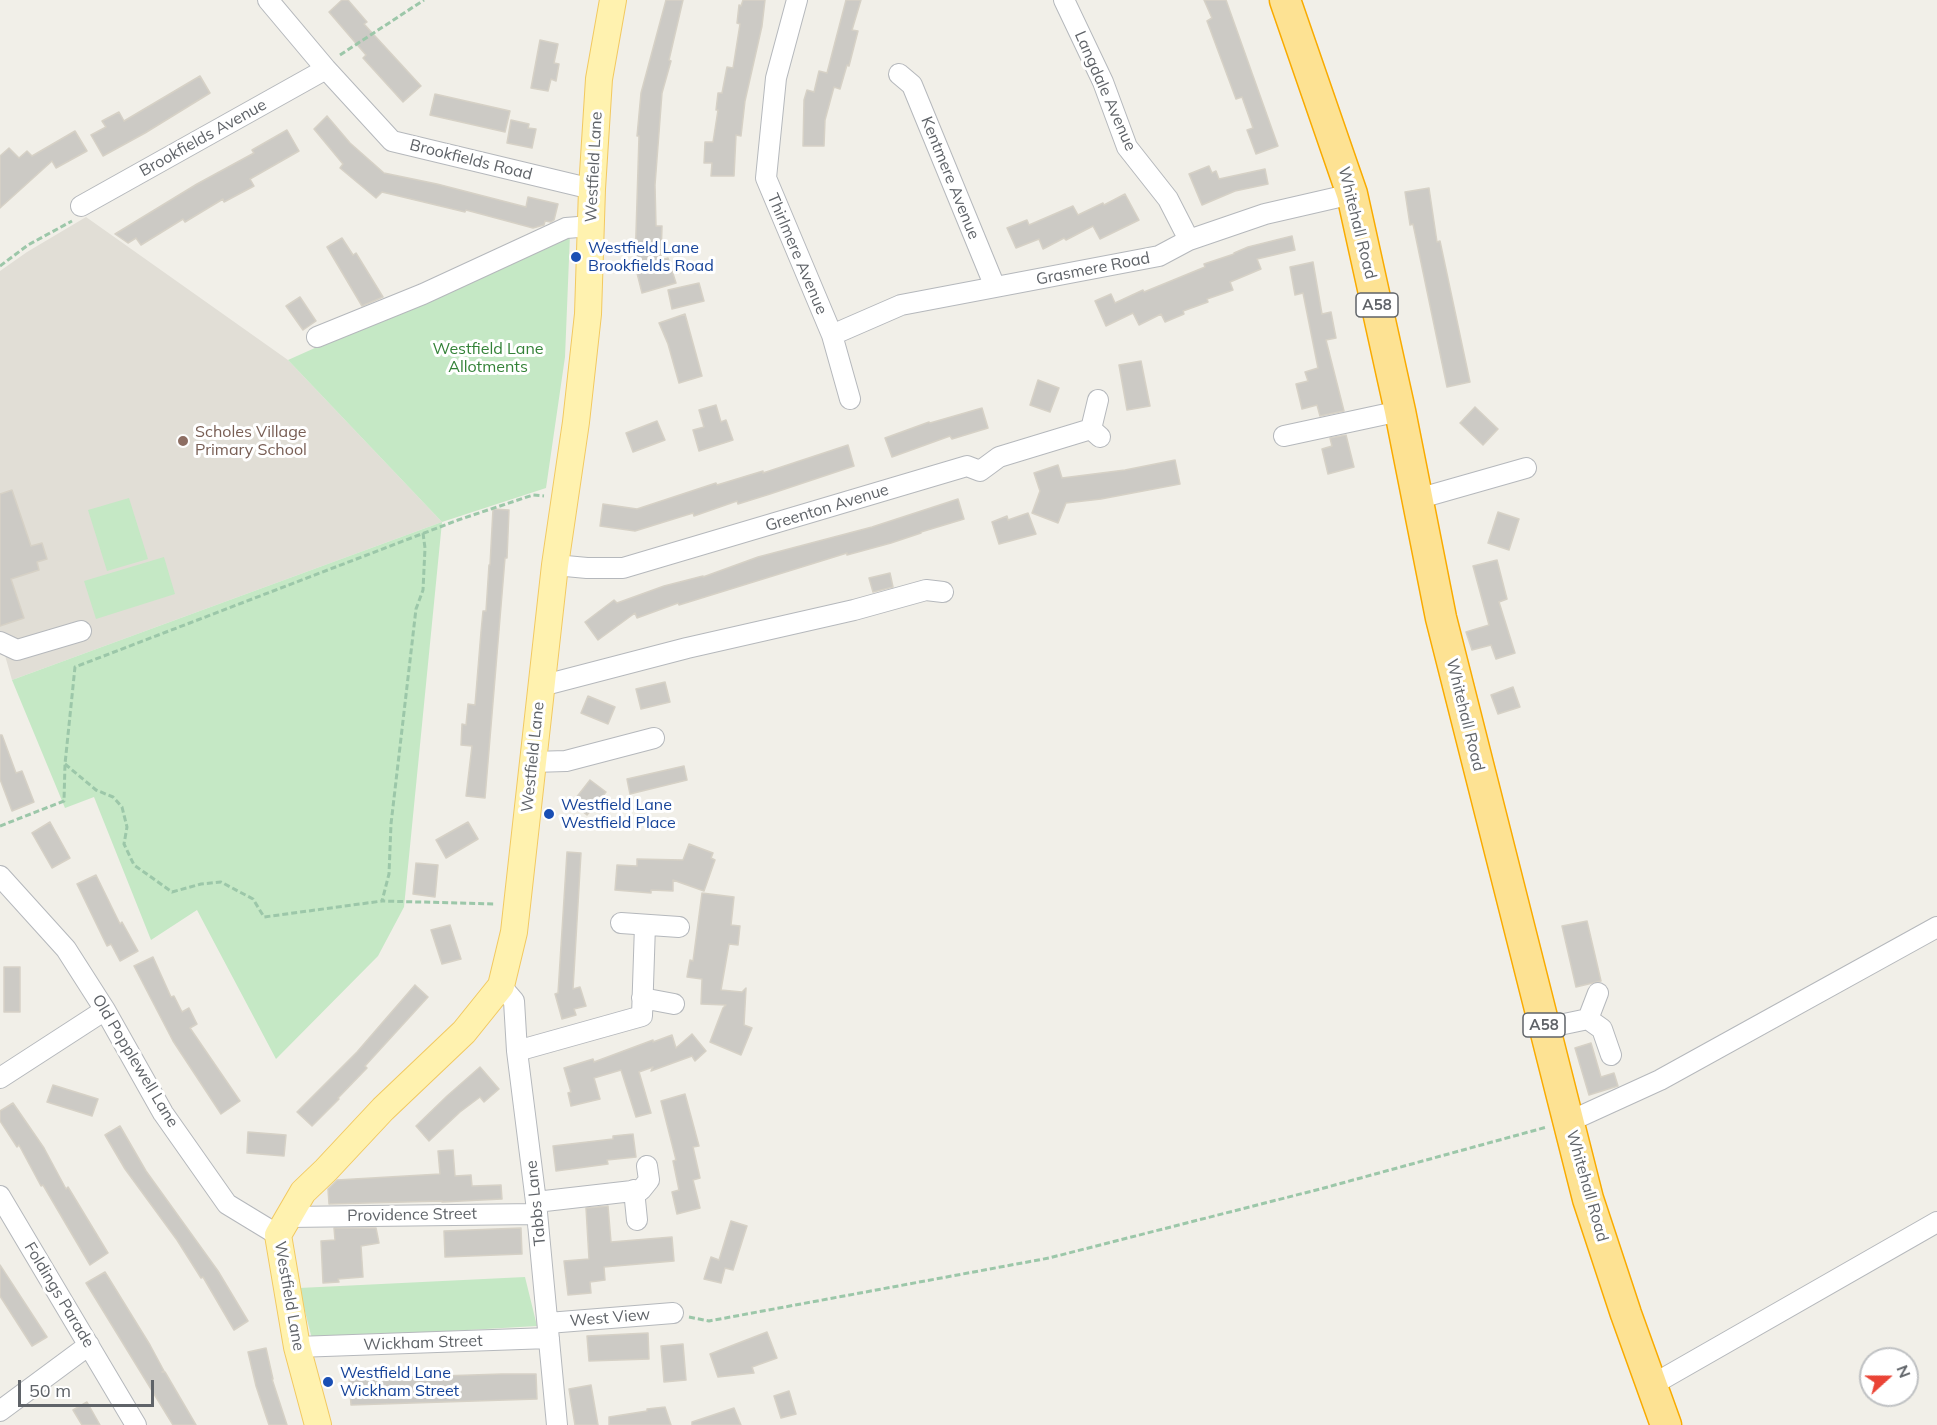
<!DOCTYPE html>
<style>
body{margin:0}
#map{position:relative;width:1937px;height:1425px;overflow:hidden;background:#f1efe8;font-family:Mulish,sans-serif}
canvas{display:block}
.north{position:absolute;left:1859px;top:1347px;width:60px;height:60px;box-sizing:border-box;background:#fff;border:2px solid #bfc1c3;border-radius:50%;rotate:69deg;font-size:16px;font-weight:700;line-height:24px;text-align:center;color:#5f6368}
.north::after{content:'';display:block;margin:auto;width:21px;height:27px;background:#ea4335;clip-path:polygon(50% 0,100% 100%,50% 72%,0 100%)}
.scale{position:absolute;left:18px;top:1380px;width:136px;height:27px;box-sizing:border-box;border:3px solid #5f6368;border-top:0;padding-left:8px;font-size:18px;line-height:21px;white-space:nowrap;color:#5f6368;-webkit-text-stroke:4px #fff;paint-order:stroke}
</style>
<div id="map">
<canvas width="1937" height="1425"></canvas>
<div class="north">N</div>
<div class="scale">50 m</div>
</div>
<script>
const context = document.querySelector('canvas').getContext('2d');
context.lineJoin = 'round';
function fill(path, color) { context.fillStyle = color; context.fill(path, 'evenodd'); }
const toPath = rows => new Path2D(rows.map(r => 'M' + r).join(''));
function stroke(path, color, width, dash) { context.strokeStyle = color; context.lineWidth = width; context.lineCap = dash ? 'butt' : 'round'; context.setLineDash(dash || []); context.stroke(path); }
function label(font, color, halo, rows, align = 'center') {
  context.font = font + ' Mulish,sans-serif'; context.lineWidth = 6; context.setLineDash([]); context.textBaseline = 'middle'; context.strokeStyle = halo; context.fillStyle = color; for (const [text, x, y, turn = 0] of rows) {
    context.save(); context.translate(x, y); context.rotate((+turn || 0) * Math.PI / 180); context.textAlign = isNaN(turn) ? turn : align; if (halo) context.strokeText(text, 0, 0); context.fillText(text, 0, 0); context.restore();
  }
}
fill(toPath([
 [86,217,288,360,442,522,12,680,4,652,0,652,0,271,27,252]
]), '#e1ded6');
fill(toPath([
 [570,234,565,357,546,488,442,522,404,907,378,956,276,1059,197,910,151,940,94,797,65,808,12,680,442,522,288,360],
 [129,498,148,559,107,571,88,510],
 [164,557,175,594,96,619,84,581],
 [525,1277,537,1326,312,1339,299,1288]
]), '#c5e8c5');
const building = toPath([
 [342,0,348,0,367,22,364,24,421,86,403,102,363,58,366,55,329,12,342,0],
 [666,0,683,0,669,60,671,61,662,93,655,185,656,226,662,226,661,260,668,258,676,283,642,293,635,265,639,136,637,136,641,93,666,0],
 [743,0,765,0,762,26,745,101,741,136,736,135,734,176,711,176,712,163,704,163,705,142,713,142,718,110,716,110,718,93,722,93,727,67,733,68,740,24,737,23,739,5,741,6,743,0],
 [846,0,861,0,852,30,858,31,849,66,847,65,840,89,834,87,825,120,824,146,803,146,804,100,807,90,814,92,819,71,827,73,846,0],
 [1204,0,1226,0,1278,146,1256,154,1247,130,1253,128,1242,97,1236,99,1207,21,1212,18,1204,0],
 [540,40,558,44,554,63,559,64,556,81,551,79,548,91,531,88,540,40],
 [200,76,210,93,145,133,103,156,91,135,106,127,102,121,119,112,124,121,200,76],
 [435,94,510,111,505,132,430,115,435,94],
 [327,116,350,143,384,173,437,184,526,207,528,197,558,204,554,220,551,222,545,221,544,225,533,228,466,210,465,212,382,192,376,198,340,168,343,164,314,129,327,116],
 [511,120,529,124,528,128,536,129,532,148,507,143,511,120],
 [287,130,299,151,250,179,254,186,224,202,223,199,185,222,183,219,141,245,136,238,128,243,115,234,197,184,254,153,252,150,287,130],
 [75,131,87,151,56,168,52,161,0,208,0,156,9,148,19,158,27,151,32,156,75,131],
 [1209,166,1212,173,1216,171,1219,179,1265,169,1268,184,1235,191,1202,205,1189,174,1209,166],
 [1429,188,1437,242,1440,241,1470,382,1447,387,1413,224,1410,225,1405,192,1429,188],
 [1125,194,1139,220,1100,239,1093,226,1066,240,1064,238,1043,249,1039,239,1016,248,1007,228,1027,220,1029,225,1073,206,1078,215,1103,203,1104,205,1125,194],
 [1292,236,1295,250,1257,259,1261,269,1230,282,1233,290,1207,299,1208,302,1183,311,1184,314,1165,322,1161,314,1139,325,1133,313,1106,326,1095,301,1111,294,1115,303,1143,290,1144,292,1205,267,1204,264,1234,254,1234,253,1248,247,1292,236],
 [342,238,353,255,356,253,383,297,362,306,327,247,342,238],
 [1313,262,1322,314,1331,312,1336,338,1326,340,1344,411,1320,416,1317,405,1302,409,1296,384,1308,381,1305,372,1318,368,1303,293,1295,295,1290,267,1313,262],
 [699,283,704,301,672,309,668,290,699,283],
 [300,297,316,321,303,330,286,306,300,297],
 [685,314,702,376,679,383,668,344,659,323,685,314],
 [1141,361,1150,406,1127,410,1119,365,1141,361],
 [1038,380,1059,388,1050,412,1030,405,1038,380],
 [716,405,721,422,726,420,733,440,699,451,693,430,704,427,699,410,716,405],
 [1475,407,1498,429,1483,445,1460,423,1475,407],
 [982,408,988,428,952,439,950,436,892,457,885,438,929,422,930,423,982,408],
 [657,421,665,440,633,452,626,433,657,421],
 [1346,435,1354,467,1328,474,1322,449,1332,446,1330,438,1346,435],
 [848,445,854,466,770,494,738,504,737,501,694,516,693,513,635,531,600,526,603,504,637,509,716,483,717,485,763,471,763,473,848,445],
 [1175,460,1180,484,1101,499,1066,503,1058,523,1032,513,1040,491,1034,473,1058,465,1062,478,1125,470,1175,460],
 [12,490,31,546,42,543,47,559,37,562,39,570,11,579,24,618,0,626,0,494,12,490],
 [958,499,964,519,921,532,921,533,891,543,847,555,847,553,679,605,678,603,637,618,635,613,598,640,585,622,614,600,617,603,664,586,703,576,703,577,758,557,872,527,958,499],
 [493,509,509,510,507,558,505,558,485,798,466,796,472,746,461,745,462,724,466,725,468,704,475,705,481,632,483,611,486,611,489,565,490,565,493,509],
 [1498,512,1519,519,1509,550,1488,543,1498,512],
 [1028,513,1036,534,999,544,992,522,1007,516,1008,520,1028,513],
 [1497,560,1507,599,1499,602,1515,653,1496,659,1491,645,1472,650,1466,632,1489,625,1473,566,1497,560],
 [890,573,893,587,873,592,869,578,890,573],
 [665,682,670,702,641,709,636,689,665,682],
 [1513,687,1520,707,1498,714,1491,695,1513,687],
 [588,696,615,707,608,724,581,713,588,696],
 [0,735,2,735,16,773,22,771,34,802,12,811,0,779,0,735],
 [684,766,687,780,630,794,627,779,684,766],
 [590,780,606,792,587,815,572,803,590,780],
 [50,822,70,858,52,868,32,833,50,822],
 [468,822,478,839,446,858,436,840,468,822],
 [689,844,713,853,711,858,715,860,704,891,673,880,673,891,651,890,651,893,615,890,617,865,637,866,637,859,683,860,689,844],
 [567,852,581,853,573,989,580,987,586,1006,574,1009,576,1015,562,1019,555,994,558,993,567,852],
 [416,863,438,865,435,897,413,894,416,863],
 [96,875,120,924,122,922,138,951,120,961,111,944,107,946,77,884,96,875],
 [702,893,734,897,731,925,740,926,738,945,729,944,721,990,742,992,746,988,744,1025,752,1028,741,1055,710,1042,723,1008,726,1005,701,1004,702,979,687,977,690,960,693,961,702,893],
 [1587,921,1601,981,1576,987,1562,926,1587,921],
 [450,925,461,959,442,964,431,930,450,925],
 [153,957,171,997,174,996,182,1012,189,1008,197,1024,190,1028,240,1101,221,1114,173,1041,134,966,153,957],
 [4,967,20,967,20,1012,4,1012,4,967],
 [415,985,428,997,365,1066,367,1068,338,1098,339,1099,312,1126,297,1112,357,1052,415,985],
 [692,1034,706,1051,695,1061,692,1056,651,1071,653,1067,639,1072,651,1113,636,1117,621,1070,594,1078,600,1099,571,1106,568,1093,571,1092,564,1068,593,1059,594,1062,653,1040,653,1042,672,1035,676,1048,692,1034],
 [1591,1043,1601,1077,1614,1073,1618,1086,1589,1095,1575,1048,1591,1043],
 [480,1067,499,1089,484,1102,480,1097,460,1112,429,1141,416,1126,447,1096,480,1067],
 [53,1085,98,1099,92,1116,47,1102,53,1085],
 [685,1094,699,1146,693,1147,700,1178,693,1180,700,1208,677,1214,672,1192,679,1190,673,1161,676,1160,661,1101,685,1094],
 [13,1103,44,1148,66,1189,68,1187,108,1253,90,1265,43,1185,41,1186,19,1145,17,1147,0,1121,0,1111,13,1103],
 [120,1126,146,1171,218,1271,248,1321,234,1330,203,1277,201,1278,177,1240,125,1169,105,1135,120,1126],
 [248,1132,286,1135,284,1156,247,1153,248,1132],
 [633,1134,636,1157,607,1160,608,1164,556,1171,553,1146,613,1139,613,1136,633,1134],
 [453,1150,455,1176,471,1175,472,1186,501,1185,502,1199,442,1202,442,1201,329,1204,328,1189,337,1180,440,1174,438,1151,453,1150],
 [608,1206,611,1242,672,1237,674,1261,604,1267,605,1280,590,1282,591,1293,568,1295,564,1261,589,1259,586,1208,608,1206],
 [731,1221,747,1226,733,1270,725,1268,721,1283,704,1279,711,1257,719,1260,731,1221],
 [334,1228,376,1228,379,1243,361,1246,363,1277,338,1279,339,1282,323,1283,321,1241,335,1240,334,1228],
 [521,1228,522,1254,445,1257,444,1231,521,1228],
 [0,1265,47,1337,32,1346,0,1296,0,1265],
 [105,1272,150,1345,164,1371,162,1372,165,1372,196,1425,173,1425,86,1283,105,1272],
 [767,1332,777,1358,752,1367,754,1373,718,1377,710,1354,767,1332],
 [648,1333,649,1359,589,1361,587,1336,648,1333],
 [683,1344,686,1380,664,1382,661,1346,683,1344],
 [266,1348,273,1379,272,1379,287,1425,269,1425,256,1386,248,1352,266,1348],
 [502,1374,536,1374,537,1399,351,1405,349,1379,502,1374],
 [591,1385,598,1425,575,1425,569,1389,591,1385],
 [789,1391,796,1414,781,1418,774,1396,789,1391],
 [87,1402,100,1425,82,1425,73,1410,87,1402],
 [665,1407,671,1425,609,1425,609,1417,647,1411,647,1409,665,1407],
 [734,1408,741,1425,692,1425,692,1422,734,1408]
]);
fill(building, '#cccac5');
stroke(building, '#d6d1c6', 1.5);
const minor = toPath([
 [268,0,326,69,392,141,592,189],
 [797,0,776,78,766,178,832,335,850,399],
 [1064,0,1103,82,1127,147,1168,199,1189,240],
 [899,74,912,85,995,287],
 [81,206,326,69],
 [832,335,901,305,1159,256,1189,240,1265,214,1352,194],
 [317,337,423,294,566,228,591,226],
 [1098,400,1091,429,1100,437],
 [1284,436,1400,411],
 [1417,499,1526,468],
 [555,565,587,568,623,568,967,466,980,471,999,457,1091,429],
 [0,642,17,650,81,631],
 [541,686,687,648,854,610,926,590,943,592],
 [533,762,566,761,654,738],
 [0,876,66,949,105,1010,163,1113,227,1204,278,1235],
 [621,923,679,927],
 [501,986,514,1001,517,1051,536,1202,557,1425],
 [642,998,674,1004],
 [1588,1019,1598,993],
 [1545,1028,1588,1019,1602,1029,1611,1055],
 [517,1051,642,1016,645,925],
 [0,1078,105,1010],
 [1568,1122,1660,1080,1937,927],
 [634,1190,637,1220],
 [0,1196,136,1425],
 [536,1202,641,1190,649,1180,647,1166],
 [287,1217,537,1214],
 [548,1323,673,1313],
 [297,1347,549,1338],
 [1652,1385,1937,1222],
 [0,1411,89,1345]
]);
const major = toPath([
 [318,1425,297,1347,278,1235,303,1192,326,1170,383,1109,464,1032,501,986,514,932,555,565,576,422,588,314,592,189,599,79,613,0]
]);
const highway = toPath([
 [1285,0,1352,194,1400,411,1441,618,1588,1199,1626,1314,1666,1425]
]);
stroke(minor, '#b5b8bc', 22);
stroke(major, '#f2c960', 28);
stroke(highway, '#f9ab00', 33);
stroke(toPath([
 [340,55,424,0],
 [0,266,28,245,72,221],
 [423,533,425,548,423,590,416,609,391,824,389,874,382,901,495,904],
 [65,764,96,790,113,797,122,807,127,827,124,844,134,865,172,892,201,884,221,882,253,899,264,917,382,901],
 [0,826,64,801,65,764,75,667,458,520,533,495,544,496],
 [689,1317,709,1321,1049,1258,1324,1188,1547,1127]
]), '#9cc7a9', 3, [6, 3]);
stroke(minor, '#fff', 20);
stroke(major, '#fff2af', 26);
stroke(highway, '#fde293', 30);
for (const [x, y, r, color] of [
 [576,257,6,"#1a4fb4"],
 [183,441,6,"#8d6e63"],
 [549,814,6,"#1a4fb4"],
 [328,1382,6,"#1a4fb4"]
]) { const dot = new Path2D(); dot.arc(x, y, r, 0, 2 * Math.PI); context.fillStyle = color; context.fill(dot); stroke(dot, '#fff', 2); }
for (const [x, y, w] of [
 [1377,305,42],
 [1544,1025,42]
]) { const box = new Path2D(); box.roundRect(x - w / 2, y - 12, w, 24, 4.5); context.fillStyle = '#fff'; context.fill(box); stroke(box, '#5f6368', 1.5); }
label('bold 15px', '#5f6368', null, [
 ["A58",1377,305],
 ["A58",1544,1025]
]);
label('16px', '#5f6368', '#fff', [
 ["Langdale Avenue",1105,91,66],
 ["Brookfields Avenue",203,138,-29],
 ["Brookfields Road",471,160,14],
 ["Westfield Lane",594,167,-87],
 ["Kentmere Avenue",950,178,68],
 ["Whitehall Road",1357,223,76],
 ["Thirlmere Avenue",797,254,67],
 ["Grasmere Road",1093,269,-11],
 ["Greenton Avenue",827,508,-17],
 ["Whitehall Road",1465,715,76],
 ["Westfield Lane",533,757,-84],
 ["Old Popplewell Lane",135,1061,59],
 ["Whitehall Road",1587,1186,74],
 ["Tabbs Lane",536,1203,-96],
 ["Providence Street",412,1215,-1],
 ["Foldings Parade",59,1295,59],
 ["Westfield Lane",289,1296,80],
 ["West View",610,1318,-5],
 ["Wickham Street",423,1343,-2]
]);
label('16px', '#164399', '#fff', [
 ["Westfield Lane",588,248],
 ["Brookfields Road",588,266],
 ["Westfield Lane",561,805],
 ["Westfield Place",561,823],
 ["Westfield Lane",340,1373],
 ["Wickham Street",340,1391]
], 'left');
label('16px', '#348238', '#fff', [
 ["Westfield Lane",488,349],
 ["Allotments",488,367]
]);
label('16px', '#785e54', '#fff', [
 ["Scholes Village",195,432],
 ["Primary School",195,450]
], 'left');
</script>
